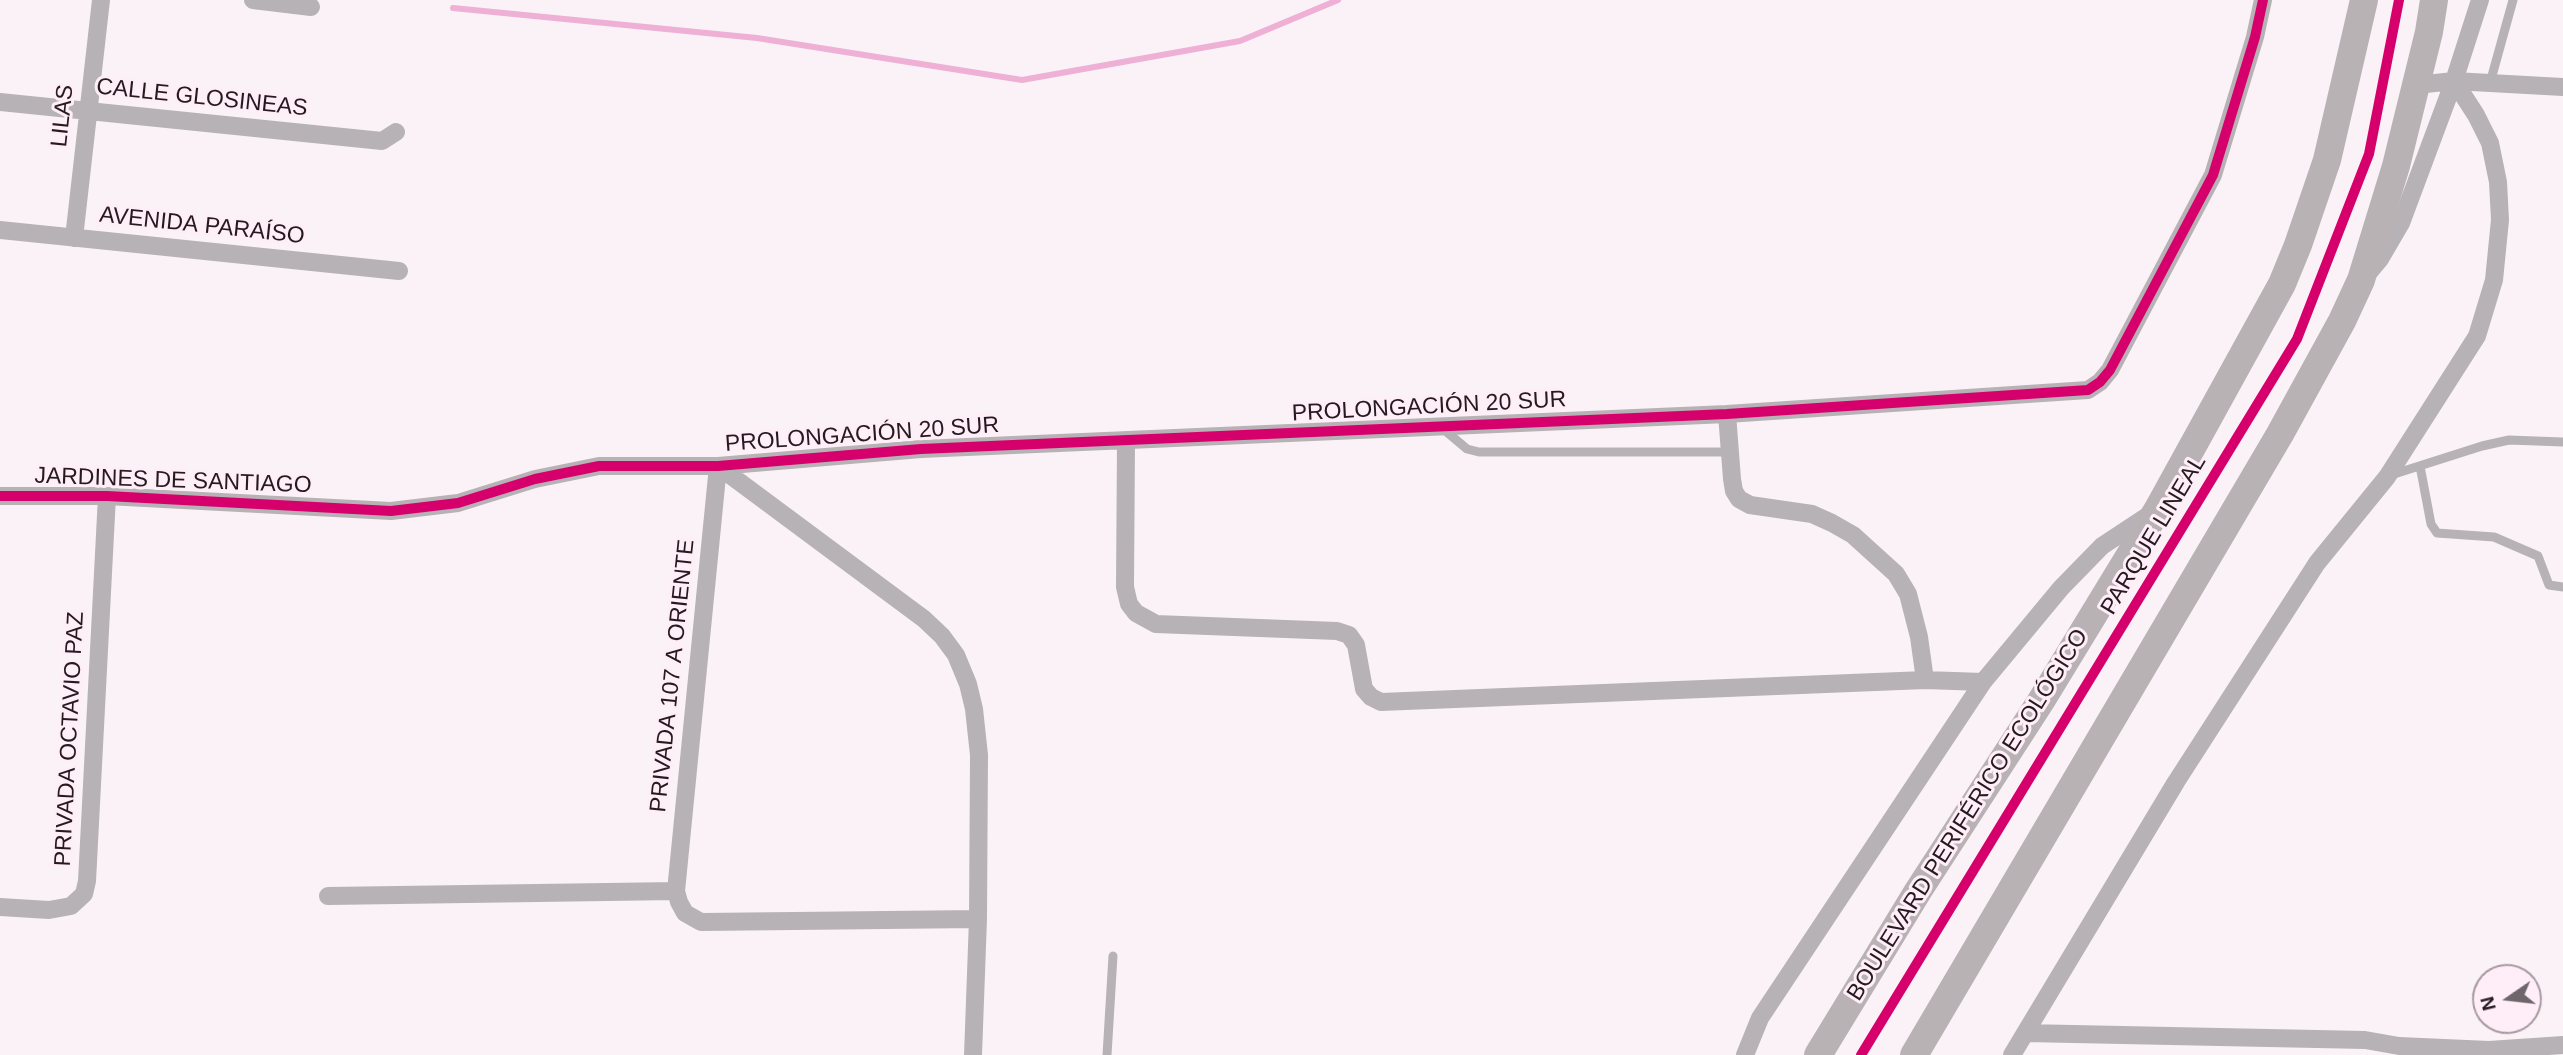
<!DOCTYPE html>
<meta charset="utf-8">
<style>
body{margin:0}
#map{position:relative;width:2563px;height:1055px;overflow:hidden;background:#fbf2f7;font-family:Helvetica,sans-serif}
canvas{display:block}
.north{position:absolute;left:2472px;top:964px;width:70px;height:70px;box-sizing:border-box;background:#ffeef7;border:2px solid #a799a1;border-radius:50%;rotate:256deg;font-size:19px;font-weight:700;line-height:28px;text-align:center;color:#241a20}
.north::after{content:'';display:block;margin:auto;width:24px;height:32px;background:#6f666b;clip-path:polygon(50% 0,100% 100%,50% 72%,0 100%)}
</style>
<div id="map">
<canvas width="2563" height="1055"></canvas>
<div class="north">N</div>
</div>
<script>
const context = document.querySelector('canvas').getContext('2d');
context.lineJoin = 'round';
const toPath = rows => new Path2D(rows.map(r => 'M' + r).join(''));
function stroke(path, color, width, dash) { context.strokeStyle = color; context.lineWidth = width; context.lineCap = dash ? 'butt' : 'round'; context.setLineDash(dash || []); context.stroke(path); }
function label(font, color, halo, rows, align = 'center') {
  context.font = font + ' Helvetica,sans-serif'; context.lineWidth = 6; context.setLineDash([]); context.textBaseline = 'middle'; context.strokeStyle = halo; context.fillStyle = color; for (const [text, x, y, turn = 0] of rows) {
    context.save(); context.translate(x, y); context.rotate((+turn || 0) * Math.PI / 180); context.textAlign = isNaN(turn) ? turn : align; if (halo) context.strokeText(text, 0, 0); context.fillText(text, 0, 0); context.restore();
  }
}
stroke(toPath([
 [453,8,757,38,1022,80,1240,41,1338,0]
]), '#eeb0d5', 6);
stroke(toPath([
 [2490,83,2513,0],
 [1442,428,1467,449,1479,452,1730,452],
 [2420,466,2431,524,2437,533,2494,537,2538,556,2549,585,2563,587],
 [2391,475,2482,446,2509,440,2563,442],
 [1107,1055,1113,956]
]), '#b7b2b5', 9);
stroke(toPath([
 [253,0,311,7],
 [2416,85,2454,81,2563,87],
 [0,102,382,141,396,132],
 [0,230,399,271],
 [74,238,101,0],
 [2370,271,2380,259,2401,223,2454,81,2480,0],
 [1727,414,1732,479,1734,491,1739,499,1750,505,1812,514,1832,523,1853,535,1896,574,1908,594,1919,637,1925,680],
 [1126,442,1125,587,1129,604,1136,613,1156,624,1337,631,1349,635,1356,645,1364,689,1371,697,1381,702,1925,680,1983,682],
 [718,466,676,891,679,902,685,913,701,922,978,919],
 [718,466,924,619,942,636,956,655,968,684,974,709,979,755,978,919,973,1055],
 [0,496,107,496,391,511,458,503,535,479,599,466,718,466,921,449,1727,414,2088,390,2100,382,2110,370,2213,175,2255,37,2263,0],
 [328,896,676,891],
 [0,907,49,910,71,906,84,894,87,881,107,496],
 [2025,1033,2365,1040,2399,1046,2489,1050,2563,1045],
 [1745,1055,1760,1018,1983,682,2061,588,2102,546,2149,515],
 [2012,1055,2176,782,2317,563,2387,477,2477,336,2494,280,2500,220,2498,182,2490,143,2476,115,2454,81]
]), '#b7b2b5', 18);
stroke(toPath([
 [1818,1055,1918,891,2041,701,2158,509,2282,284,2298,245,2327,160,2364,0],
 [1914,1055,2280,434,2342,321,2361,280,2396,166,2429,32,2434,0]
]), '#b8b2b5', 28);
stroke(toPath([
 [0,496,107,496,391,511,458,503,535,479,599,466,718,466,921,449,1727,414,2088,390,2100,382,2110,370,2213,175,2255,37,2263,0],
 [1861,1055,2297,339,2369,154,2399,0]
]), '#d6006c', 10);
label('23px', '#241a20', '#ffeef7', [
 ["CALLE GLOSINEAS",202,98,6],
 ["LILAS",63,116,-84],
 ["AVENIDA PARAÍSO",202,226,6],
 ["PROLONGACIÓN 20 SUR",1429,407,-3],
 ["PROLONGACIÓN 20 SUR",862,435,-4],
 ["JARDINES DE SANTIAGO",173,481,2],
 ["PARQUE LINEAL",2154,535,-59],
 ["PRIVADA 107 A ORIENTE",673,676,-84],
 ["PRIVADA OCTAVIO PAZ",70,739,-87],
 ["BOULEVARD PERIFÉRICO ECOLÓGICO",1968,815,-58]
]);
</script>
